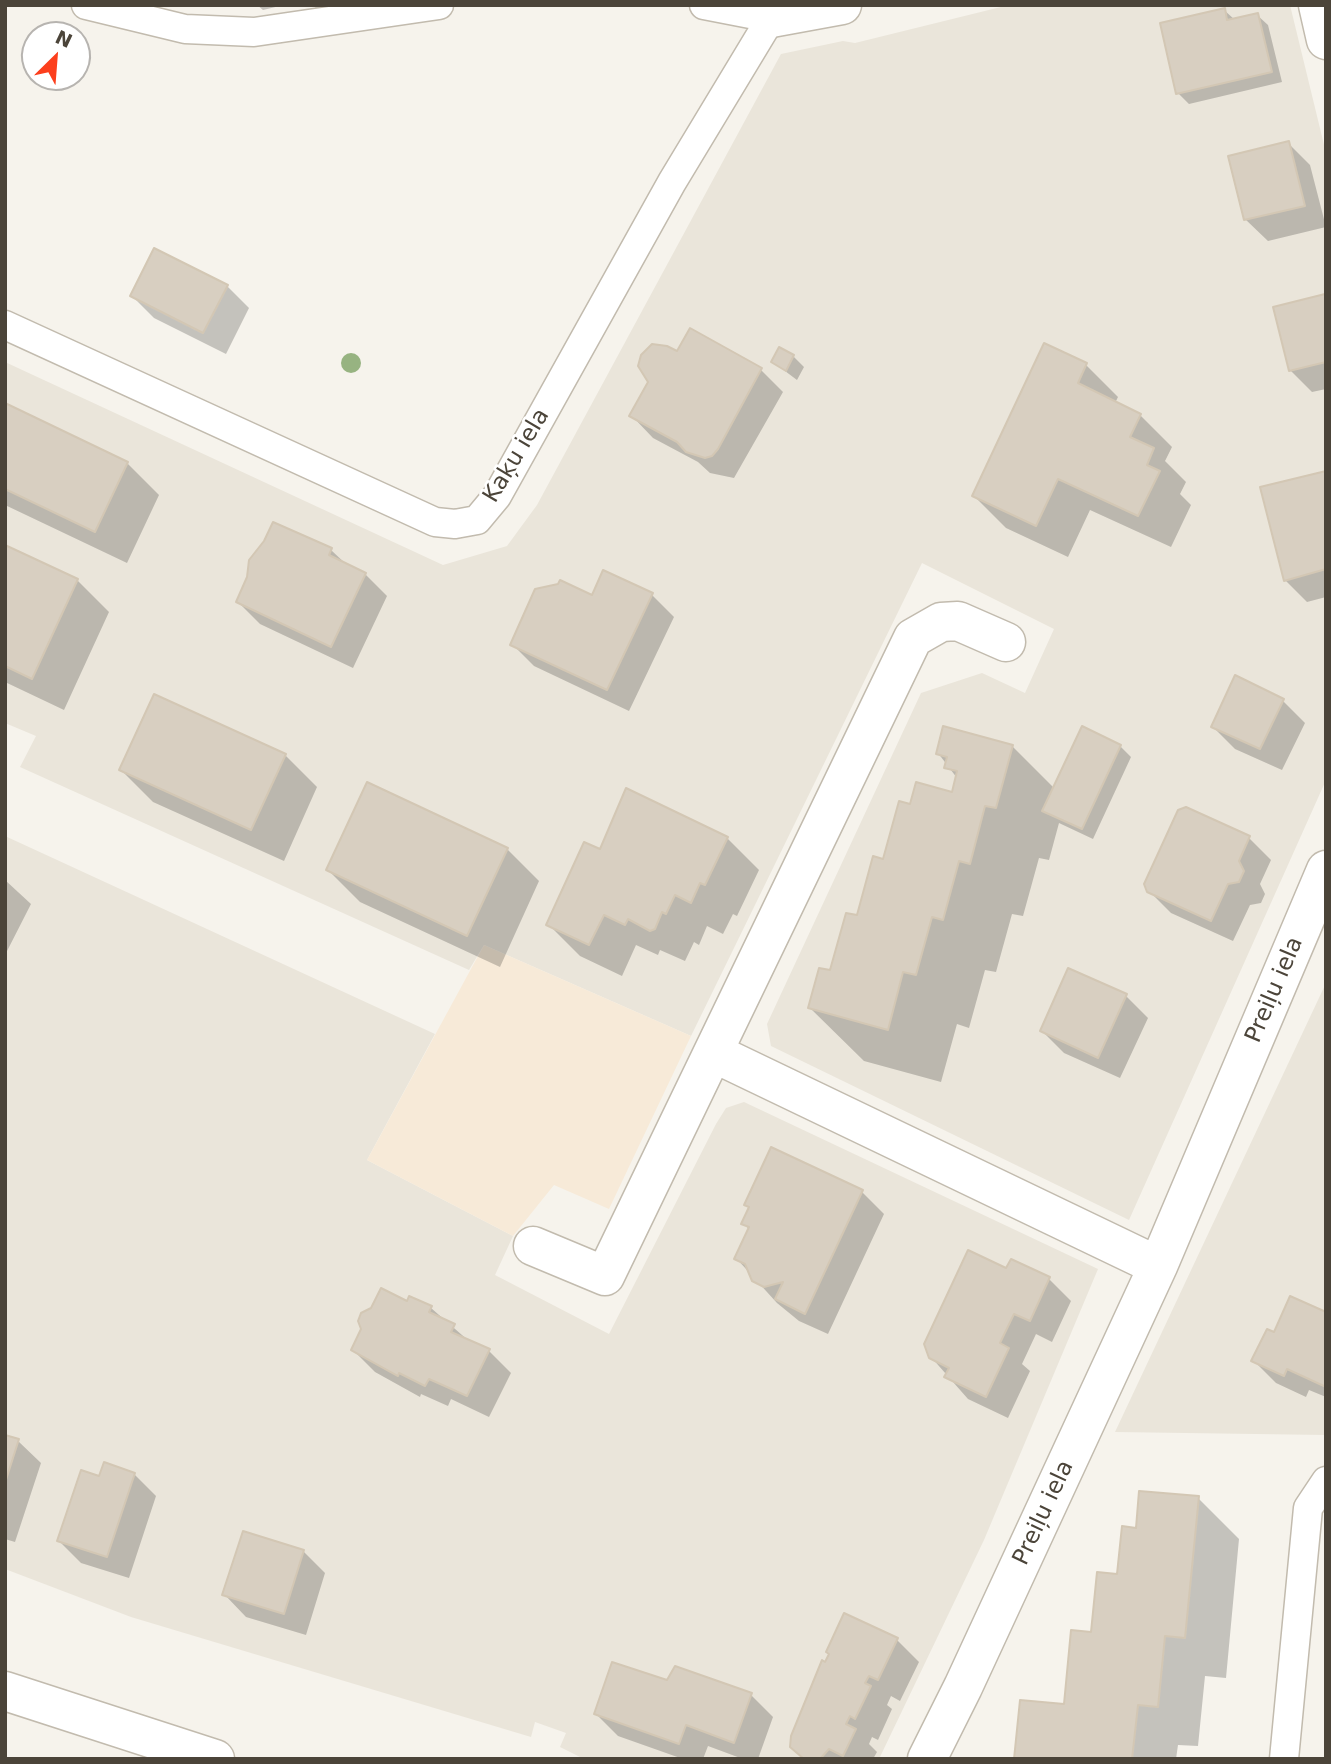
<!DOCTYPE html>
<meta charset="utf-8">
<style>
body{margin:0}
#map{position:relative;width:1331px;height:1764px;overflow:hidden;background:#f6f3ec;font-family:"DejaVu Sans",sans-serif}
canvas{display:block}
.frame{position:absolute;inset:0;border:7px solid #4b4439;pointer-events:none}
.north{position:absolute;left:21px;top:21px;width:70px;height:70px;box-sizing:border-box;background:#fff;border:2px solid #b7b4b0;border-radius:50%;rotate:25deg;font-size:19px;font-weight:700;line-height:28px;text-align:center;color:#4b4439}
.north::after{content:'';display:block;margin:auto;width:24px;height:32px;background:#fc3f1d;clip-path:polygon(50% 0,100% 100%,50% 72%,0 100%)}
</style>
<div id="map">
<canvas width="1331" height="1764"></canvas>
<div class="frame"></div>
<div class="north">N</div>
</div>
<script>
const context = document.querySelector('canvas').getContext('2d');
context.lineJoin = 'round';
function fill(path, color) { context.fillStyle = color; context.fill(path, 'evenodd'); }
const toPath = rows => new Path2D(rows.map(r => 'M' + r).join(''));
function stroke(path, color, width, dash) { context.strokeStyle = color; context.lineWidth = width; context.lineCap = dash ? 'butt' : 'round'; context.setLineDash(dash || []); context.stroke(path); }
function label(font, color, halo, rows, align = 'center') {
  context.font = font + ' "DejaVu Sans",sans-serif'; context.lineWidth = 5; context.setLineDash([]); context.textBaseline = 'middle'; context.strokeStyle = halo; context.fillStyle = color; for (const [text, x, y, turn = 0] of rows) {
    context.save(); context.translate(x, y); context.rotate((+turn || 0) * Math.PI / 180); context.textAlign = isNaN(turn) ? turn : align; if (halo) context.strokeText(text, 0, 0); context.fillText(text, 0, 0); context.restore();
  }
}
fill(toPath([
 [1009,5,1290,5,1326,153,1326,780,1129,1220,771,1046,767,1024,921,693,982,673,1025,693,1054,629,922,563,691,1036,484,945,469,970,20,767,36,736,5,723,5,362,443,565,507,546,537,505,781,54,843,41,855,43],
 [5,836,435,1034,367,1160,513,1236,495,1275,609,1334,716,1124,726,1108,744,1102,1098,1269,984,1540,879,1759,584,1759,560,1747,566,1733,535,1722,531,1737,131,1617,5,1569],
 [1326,983,1326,1435,1115,1432]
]), '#eae5da');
fill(toPath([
 [484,945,691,1036,609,1209,554,1185,513,1236,367,1160]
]), '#f7ead8');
fill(toPath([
 [257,5,284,5,263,10],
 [313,5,348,5,324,17],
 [1224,10,1235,20,1257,15,1268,25,1282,82,1189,104,1178,93],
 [1288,143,1310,165,1326,227,1268,241,1245,219],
 [227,286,249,308,226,354,154,318,132,296],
 [1325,296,1326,389,1312,392,1290,370],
 [690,330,761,370,783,392,734,478,710,473,698,462,653,438,632,416,650,382,678,353],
 [793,356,804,367,797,380,773,362],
 [1086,365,1118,397,1115,403,1140,415,1172,447,1165,461,1186,482,1180,494,1191,505,1171,547,1090,510,1068,557,1006,528,974,496],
 [5,405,127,463,159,495,127,563,5,505],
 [1326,473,1326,597,1307,602,1285,580],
 [274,524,331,550,348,566,365,574,387,596,353,668,260,624,238,602],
 [5,546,77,580,109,612,64,710,5,682],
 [652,595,674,617,629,711,534,666,512,644,593,597],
 [1283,701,1305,723,1282,770,1235,749,1213,727],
 [1012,746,1054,788,1120,746,1131,757,1093,839,1059,823,1049,860,1039,858,1023,916,1012,914,996,972,985,970,969,1028,957,1024,941,1082,864,1061,810,1008,831,973,911,806,953,794,957,778,938,753],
 [285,755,317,787,284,861,153,802,121,770],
 [368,784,507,849,539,881,500,967,360,902,328,870],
 [727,838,759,870,737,916,733,914,723,934,707,926,699,945,694,942,685,961,660,950,658,955,636,945,622,976,580,956,548,924,601,852],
 [1249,838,1271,860,1260,884,1265,894,1261,903,1250,905,1233,941,1171,913,1149,891],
 [5,880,31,904,5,955],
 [1126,996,1148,1018,1120,1078,1064,1053,1042,1031],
 [862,1192,884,1214,828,1334,799,1321,777,1303,736,1258,749,1229,743,1223,750,1209,746,1205],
 [1007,1271,1049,1279,1071,1301,1052,1342,1036,1334,1022,1364,1030,1371,1008,1418,968,1399,931,1357],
 [408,1304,431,1308,470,1342,489,1351,511,1373,489,1417,451,1399,448,1406,421,1394,420,1397,375,1372,353,1350],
 [1326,1314,1326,1397,1309,1390,1306,1397,1276,1383,1254,1361,1274,1334],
 [5,1436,18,1441,41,1463,15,1542,5,1539],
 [134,1474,156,1496,129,1578,81,1563,59,1541],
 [1198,1498,1239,1539,1226,1678,1205,1676,1198,1746,1178,1745,1176,1759,1016,1759,1065,1706,1137,1530],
 [303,1551,325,1573,306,1635,246,1617,224,1594],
 [897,1640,919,1662,900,1701,891,1696,887,1705,892,1709,878,1740,872,1737,869,1744,877,1752,873,1759,804,1759,806,1700,822,1663],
 [668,1682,751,1695,773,1717,758,1759,743,1759,708,1746,703,1759,683,1759,618,1736,596,1714]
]), '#0003');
const building = toPath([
 [1225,8,1227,20,1258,13,1272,72,1176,94,1160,23,1225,8],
 [1289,141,1305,206,1244,220,1228,156,1289,141],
 [154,248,228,285,203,333,130,296,154,248],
 [1325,294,1326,362,1289,371,1273,307,1325,294],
 [690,328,762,368,718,449,712,456,705,458,686,452,677,442,629,416,648,382,638,366,641,355,652,344,667,346,677,351,690,328],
 [1044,343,1087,363,1078,383,1141,414,1130,437,1154,448,1147,465,1160,471,1138,516,1058,479,1036,526,972,496,1044,343],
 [779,347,794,355,786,371,771,362,779,347],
 [5,403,128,462,95,532,5,489,5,403],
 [1326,471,1326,569,1284,581,1260,487,1326,471],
 [273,522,332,548,329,555,366,573,331,647,236,602,247,577,249,560,264,541,273,522],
 [5,545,78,579,32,679,5,666,5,545],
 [603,570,653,593,607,690,510,645,535,589,558,584,560,580,592,595,603,570],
 [1235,675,1284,699,1260,749,1211,727,1235,675],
 [154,694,286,754,251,830,119,770,154,694],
 [943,726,1013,745,996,808,985,806,970,864,959,861,943,920,932,917,916,975,903,972,888,1030,808,1008,819,968,830,970,846,913,857,915,873,856,883,859,899,801,910,804,916,782,952,792,957,771,944,768,947,757,936,754,943,726],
 [1082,726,1121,745,1082,829,1042,811,1082,726],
 [367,782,508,848,467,936,326,870,367,782],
 [626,788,728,837,705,885,700,883,691,903,675,895,666,914,662,912,655,929,650,931,628,919,625,925,604,915,589,945,546,925,584,842,600,849,626,788],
 [1186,807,1250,836,1239,861,1244,871,1239,882,1228,884,1211,921,1147,892,1144,884,1178,810,1186,807],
 [1068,968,1127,994,1098,1058,1040,1031,1068,968],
 [771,1147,863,1190,805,1314,775,1299,783,1282,764,1287,752,1281,745,1264,734,1259,749,1227,741,1224,749,1207,744,1205,771,1147],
 [968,1250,1006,1268,1011,1259,1050,1277,1030,1321,1014,1314,1000,1343,1009,1348,986,1397,944,1377,949,1368,929,1358,924,1344,968,1250],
 [381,1288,407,1301,409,1296,432,1306,429,1312,455,1324,451,1332,490,1349,467,1396,429,1379,425,1386,399,1373,398,1376,351,1350,361,1329,358,1321,361,1313,371,1308,381,1288],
 [1290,1296,1326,1312,1326,1387,1287,1369,1284,1376,1251,1361,1267,1329,1274,1332,1290,1296],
 [5,1435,19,1439,5,1483,5,1435],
 [104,1462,135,1473,107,1557,57,1541,81,1470,99,1476,104,1462],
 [1139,1491,1199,1496,1185,1638,1165,1636,1158,1707,1138,1705,1132,1759,1014,1759,1020,1700,1064,1704,1071,1630,1091,1632,1097,1572,1117,1574,1122,1526,1136,1528,1139,1491],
 [243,1531,304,1550,284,1614,222,1595,243,1531],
 [844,1613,898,1638,878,1680,869,1676,865,1683,871,1686,855,1719,850,1716,846,1724,856,1729,843,1756,829,1749,820,1759,804,1759,790,1747,791,1736,822,1660,825,1662,829,1654,826,1652,844,1613],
 [612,1662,667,1680,675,1666,752,1693,734,1743,686,1725,679,1744,594,1714,612,1662]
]);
fill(building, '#d8cfc1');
stroke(building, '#d3c7b4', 2);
const lane = toPath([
 [86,5,185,29,254,32,439,5],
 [5,325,435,522,455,524,477,520,497,496,672,182,771,18,704,5],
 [1284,1759,1308,1508,1326,1481]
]);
const street = toPath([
 [1318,5,1326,40],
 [771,18,842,5],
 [714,1053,1158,1266],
 [533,1246,605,1276,913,638,941,622,958,621,1006,642],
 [5,1691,215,1759],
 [927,1759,963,1687,1158,1266,1326,870]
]);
stroke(lane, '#c2bbae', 31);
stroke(street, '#c2bbae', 41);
stroke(lane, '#fff', 28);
stroke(street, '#fff', 38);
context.fillStyle = '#97b381';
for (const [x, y] of [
 [351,363]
]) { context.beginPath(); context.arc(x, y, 10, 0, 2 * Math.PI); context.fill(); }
label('23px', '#4b4439', '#fff', [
 ["Kaķu iela",517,456,-59],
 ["Preiļu iela",1275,990,-67],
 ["Preiļu iela",1044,1513,-65]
]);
</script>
